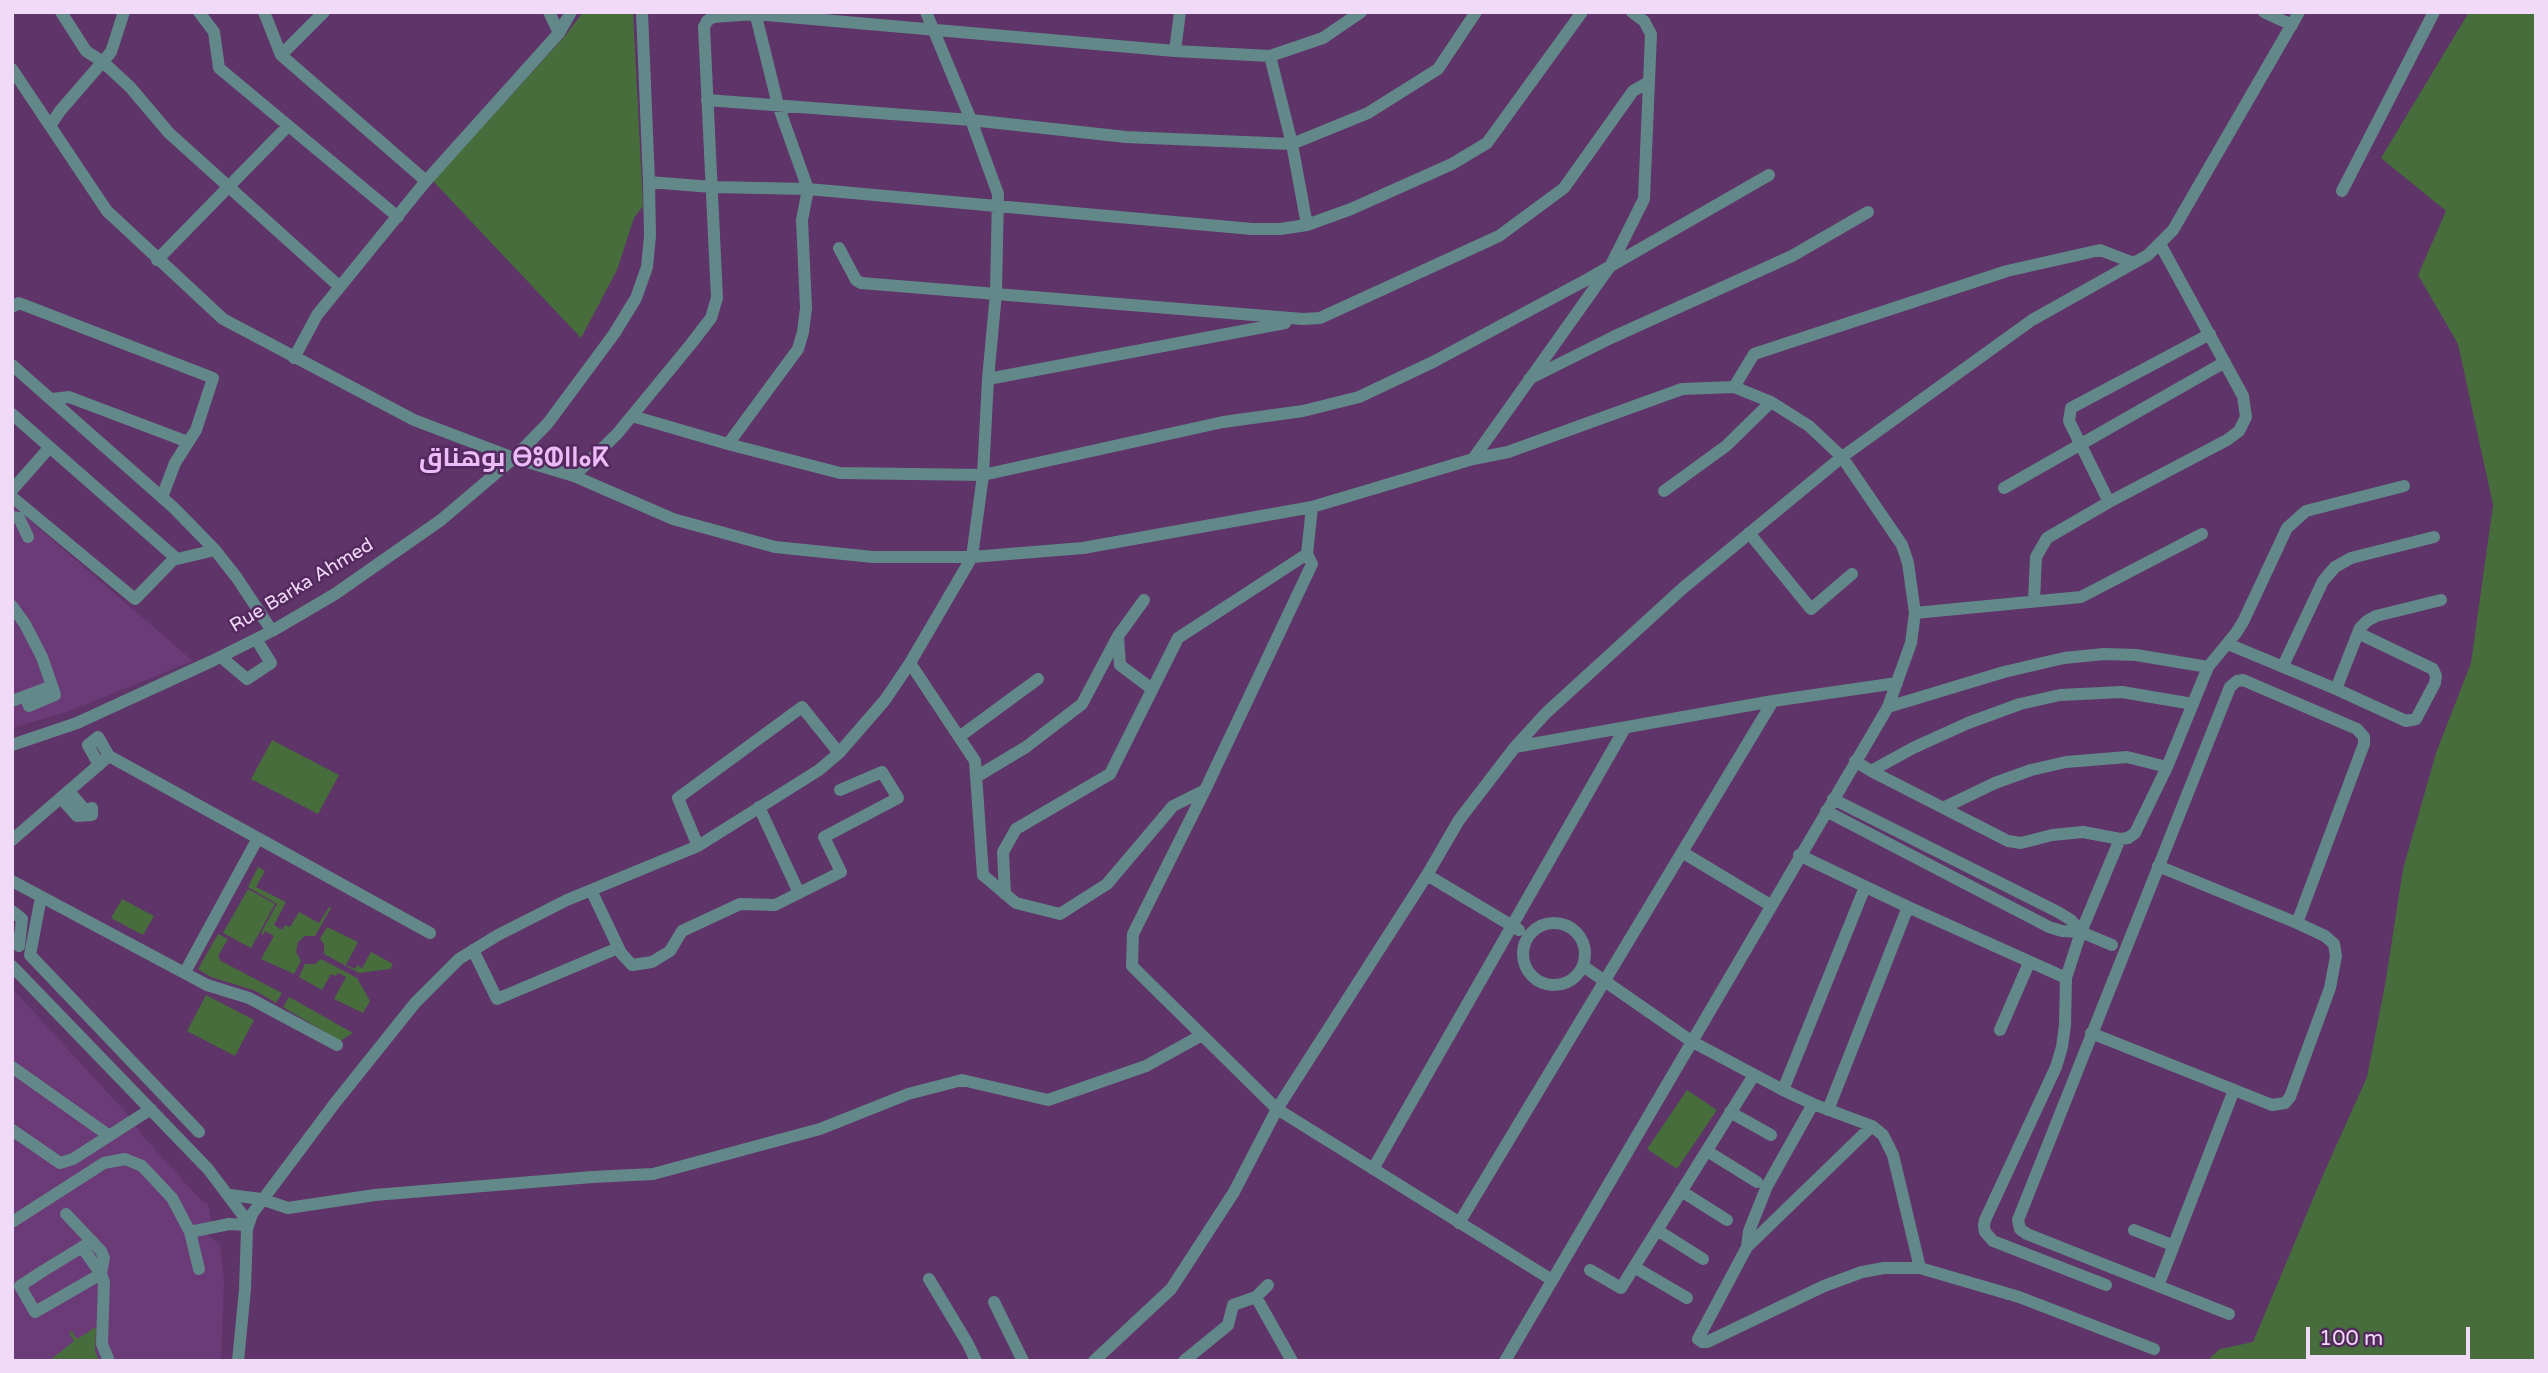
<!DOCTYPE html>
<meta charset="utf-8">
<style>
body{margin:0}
#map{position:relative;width:2548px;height:1373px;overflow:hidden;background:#5e3469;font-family:"Varela Round",sans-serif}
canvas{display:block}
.frame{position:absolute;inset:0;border:14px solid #f1d9f8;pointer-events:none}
.scale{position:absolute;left:2306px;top:1327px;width:164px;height:32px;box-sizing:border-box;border:4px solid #f1d9f8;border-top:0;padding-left:9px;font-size:21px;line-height:24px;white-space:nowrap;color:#f1d9f8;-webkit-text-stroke:5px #53295e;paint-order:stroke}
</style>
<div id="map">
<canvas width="2548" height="1373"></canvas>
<div class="frame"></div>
<div class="scale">100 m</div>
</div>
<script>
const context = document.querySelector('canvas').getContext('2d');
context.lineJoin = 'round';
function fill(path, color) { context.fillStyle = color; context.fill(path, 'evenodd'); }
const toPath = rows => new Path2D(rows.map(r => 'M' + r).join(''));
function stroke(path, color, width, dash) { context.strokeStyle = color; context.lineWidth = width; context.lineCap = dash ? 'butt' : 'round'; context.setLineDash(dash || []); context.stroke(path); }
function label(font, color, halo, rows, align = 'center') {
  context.font = font + ' "Varela Round",Cairo,"Noto Sans Tifinagh",sans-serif'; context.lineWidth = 5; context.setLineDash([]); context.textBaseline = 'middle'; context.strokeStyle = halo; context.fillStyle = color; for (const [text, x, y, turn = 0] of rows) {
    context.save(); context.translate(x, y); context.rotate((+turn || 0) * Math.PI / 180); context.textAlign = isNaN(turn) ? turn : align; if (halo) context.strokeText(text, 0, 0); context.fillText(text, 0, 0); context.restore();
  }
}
fill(toPath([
 [12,505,193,661,70,711,12,728],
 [12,988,129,1116,141,1134,200,1199,208,1204,212,1222,206,1233,220,1245,224,1280,221,1361,12,1361]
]), '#6a3b77');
fill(toPath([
 [583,12,633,12,643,206,634,218,617,270,581,338,433,181,565,36],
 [2469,12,2536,12,2536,1361,2207,1361,2220,1349,2253,1342,2323,1175,2367,1077,2385,985,2403,869,2436,753,2471,663,2493,505,2458,344,2418,275,2446,211,2381,158],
 [272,740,339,775,318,814,251,779],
 [258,867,265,871,256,887,286,902,274,925,282,930,285,925,290,927,299,912,319,923,329,907,331,908,315,936,305,936,298,942,296,952,301,961,294,974,261,959,274,936,265,931,263,935,261,933,277,904,248,887],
 [248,889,275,904,251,948,223,933],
 [122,899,154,916,143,935,111,918],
 [327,927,358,942,346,965,355,969,357,965,362,968,371,952,393,964,390,969,359,973,324,954,324,944,320,939],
 [218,934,228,939,218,956,220,958,219,960,282,993,276,1003,256,991,211,977,198,969],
 [321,959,357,978,370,1001,363,1013,334,999,346,977,338,973,336,976,331,974,322,990,299,977,305,964,315,964],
 [206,995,254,1020,235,1056,187,1031],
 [289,997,353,1033,340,1041,283,1007],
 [1687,1090,1717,1110,1677,1169,1647,1149],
 [96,1327,95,1351,99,1361,49,1361,74,1341,69,1333,72,1331,77,1339]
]), '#466d3b');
stroke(toPath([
 [61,12,86,51,103,62,130,87,169,133,340,287],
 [199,12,214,32,219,68,398,217],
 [264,12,281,55,426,181],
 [549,12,559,33],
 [926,12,971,120,998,194,996,293,988,379,983,475,972,557,1083,548,1312,507,1473,459,1508,452,1682,389,1734,387,1771,402,1809,426,1842,457,1902,545,1908,563,1915,613,1911,643,1888,707,1505,1361],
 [2264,12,2292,25],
 [1175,51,1180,12],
 [281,55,324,12],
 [1270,56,1323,38,1361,12],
 [12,69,107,211,223,319,414,420,514,458,574,476,673,519,775,547,873,557,972,557,910,663,885,700,839,753,819,770,698,846,567,900,498,935,459,959,415,1003,335,1103,252,1214,247,1229,245,1289,238,1361],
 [707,100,971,120,1126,137,1292,144,1307,225],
 [50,126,60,111,111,52,124,12],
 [649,182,712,187,808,189,1252,229,1280,229,1307,225,1351,209,1452,164,1487,143,1582,12],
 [2342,191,2434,12],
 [839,248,856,280,861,283,1303,319,1320,318,1499,236,1564,188,1633,91,1647,83],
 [157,260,288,126],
 [12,307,19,303,213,378,196,430,175,463,162,497],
 [294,358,317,315,426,181,559,33,571,12],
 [12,365,174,508,215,550,237,578,272,631],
 [988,379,1285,323],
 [1529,379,1613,337,1792,256,1868,212],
 [1734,387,1754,354,2007,271,2100,250,2134,263],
 [52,399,69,397,188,442],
 [12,414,177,559],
 [632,416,728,444,840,473,983,475,1223,422,1303,411,1359,397,1433,362,1588,279,1769,175],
 [728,444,798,349,803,332,806,308,802,220,808,189,778,105,755,12],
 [1473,459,1611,265,1644,199,1651,34,1644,21,1632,12],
 [574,476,617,434,691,344,711,318,717,298,704,27,707,21,713,17,755,14,1175,51,1270,56,1292,144,1368,113,1438,69,1476,12],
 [2004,488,2225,362],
 [12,490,50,447],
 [1664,491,1726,446,1771,402],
 [12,497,135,599,173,560,215,550],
 [2109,502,2069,421,2071,408,2210,334],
 [12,517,19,518,28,537],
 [1749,533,1811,609,1852,574],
 [2034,601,2036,557,2047,538,2109,502,2227,440,2239,431,2246,417,2243,396,2160,244],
 [12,606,25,624,42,657,52,686,12,701],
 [1915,613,2081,597,2202,534],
 [1118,637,1120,665,1152,689],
 [2228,644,2336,689,2406,721,2416,719,2435,683,2436,676,2433,669,2358,633],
 [221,657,247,679,271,663,256,639],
 [910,663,975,761,983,875,1016,903,1060,914,1107,884,1173,806,1205,790,1312,564,1307,554,1312,507],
 [2283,666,2323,581,2335,567,2351,558,2434,537],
 [2336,689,2360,628,2367,621,2376,616,2441,600],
 [25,696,29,706,55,695,52,686],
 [1888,707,2004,672,2064,658,2104,654,2136,655,2208,667],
 [959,737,1038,679],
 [12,745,77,723,212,661,272,631,335,594,441,520,514,458,548,423,614,334,636,298,647,267,650,236,649,182,642,12],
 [1515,747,1773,701,1897,683],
 [1855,761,1871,771,2008,841,2021,843,2052,835,2083,832,2120,839,2128,838,2135,833,2167,767,2208,667,2236,633,2243,622,2287,528,2306,511,2404,486],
 [99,765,88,745,98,737,109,756],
 [1871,771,1913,748,1968,723,2020,704,2060,695,2122,692,2193,704],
 [976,777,1026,747,1082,704,1118,636,1144,600],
 [1205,790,1133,934,1132,966,1277,1109,1552,1280],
 [61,798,77,816,92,815,92,808,85,810,69,791],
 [1833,799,2058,912,2071,920,2081,932,2112,945],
 [759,807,799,893],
 [1945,807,1995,783,2031,770,2066,762,2127,757,2167,767],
 [1826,811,2049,927,2062,931,2081,932],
 [12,840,109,756,430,933],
 [698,846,678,798,802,707,839,753],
 [1682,852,1770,905],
 [1799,855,1908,907],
 [1427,875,1519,930],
 [12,881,207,985,249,998,337,1045],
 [591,890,621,953,632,965,652,962,670,951,682,931,740,904,775,905,841,872,824,837,898,798,882,772,840,790],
 [1005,894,1003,852,1016,829,1110,774,1178,638,1307,554],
 [41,897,30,955,199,1132],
 [12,911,22,919,19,946,12,939],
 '1523 954a31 31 0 1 1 62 0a31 31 0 1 1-62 0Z',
 [473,950,497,999,618,948],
 [12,966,208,1169,248,1222],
 [1583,966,1691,1041,1783,1090,1813,1104,1872,1126,1883,1135,1893,1155,1920,1268,2019,1297,2154,1349],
 [185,972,258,838],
 [2000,1030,2029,963],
 [2091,1033,2272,1105,2285,1103,2290,1097,2330,988,2336,956,2334,944,2325,936,2297,923,2158,866],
 [12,1067,108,1135],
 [1783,1090,1865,887],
 [1828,1110,1908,907,2066,978],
 [1730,1112,1771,1135],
 [1872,1126,1747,1247,1698,1339,1702,1342,1707,1342,1824,1286,1862,1272,1884,1268,1920,1268],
 [12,1130,60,1163,73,1159,151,1109],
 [1707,1151,1757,1182],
 [1373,1169,1625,728],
 [1681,1191,1727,1220],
 [230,1195,261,1199,288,1208,375,1195,592,1177,653,1174,820,1129,908,1094,962,1080,1048,1100,1146,1066,1202,1035],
 [66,1214,101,1251,104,1258,101,1274,104,1282,102,1344,109,1361],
 [12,1222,104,1163,125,1159,142,1166,172,1198,190,1232],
 [1459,1223,1773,701],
 [1657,1230,1703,1259],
 [2134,1230,2172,1245],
 [82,1247,101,1274,35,1312,20,1286,43,1271,92,1241],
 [1747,1247,1749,1231,1767,1186,1813,1104],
 [199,1269,190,1232,229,1224,247,1225],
 [1590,1270,1621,1288,1634,1267],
 [929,1279,968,1344,976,1361],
 [2106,1285,1993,1241,1985,1232,1984,1226,1985,1220,2056,1067,2062,1047,2065,1025,2066,978,2081,932,2120,839],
 [2158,1286,2234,1090],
 [1256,1297,1292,1361],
 [1687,1298,1634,1267,1754,1075],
 [994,1302,1023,1361],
 [2229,1314,2027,1234,2020,1229,2018,1220,2230,687,2237,681,2243,680,2357,729,2364,737,2364,744,2297,923],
 [1094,1361,1171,1289,1234,1192,1277,1109,1427,875,1459,820,1515,747,1546,713,1683,588,1842,457,2032,320,2148,255,2173,230,2299,12],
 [1184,1361,1228,1325,1233,1305,1256,1297,1268,1285]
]), '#638889', 12);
label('19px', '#f1d9f8', '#53295e', [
 ["Rue Barka Ahmed",302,586,-31]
]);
label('bold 26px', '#ecbbf9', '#53295e', [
 ["بوهناق ⴱⵓⵀⵏⵏⴰⴽ",514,459]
]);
</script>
